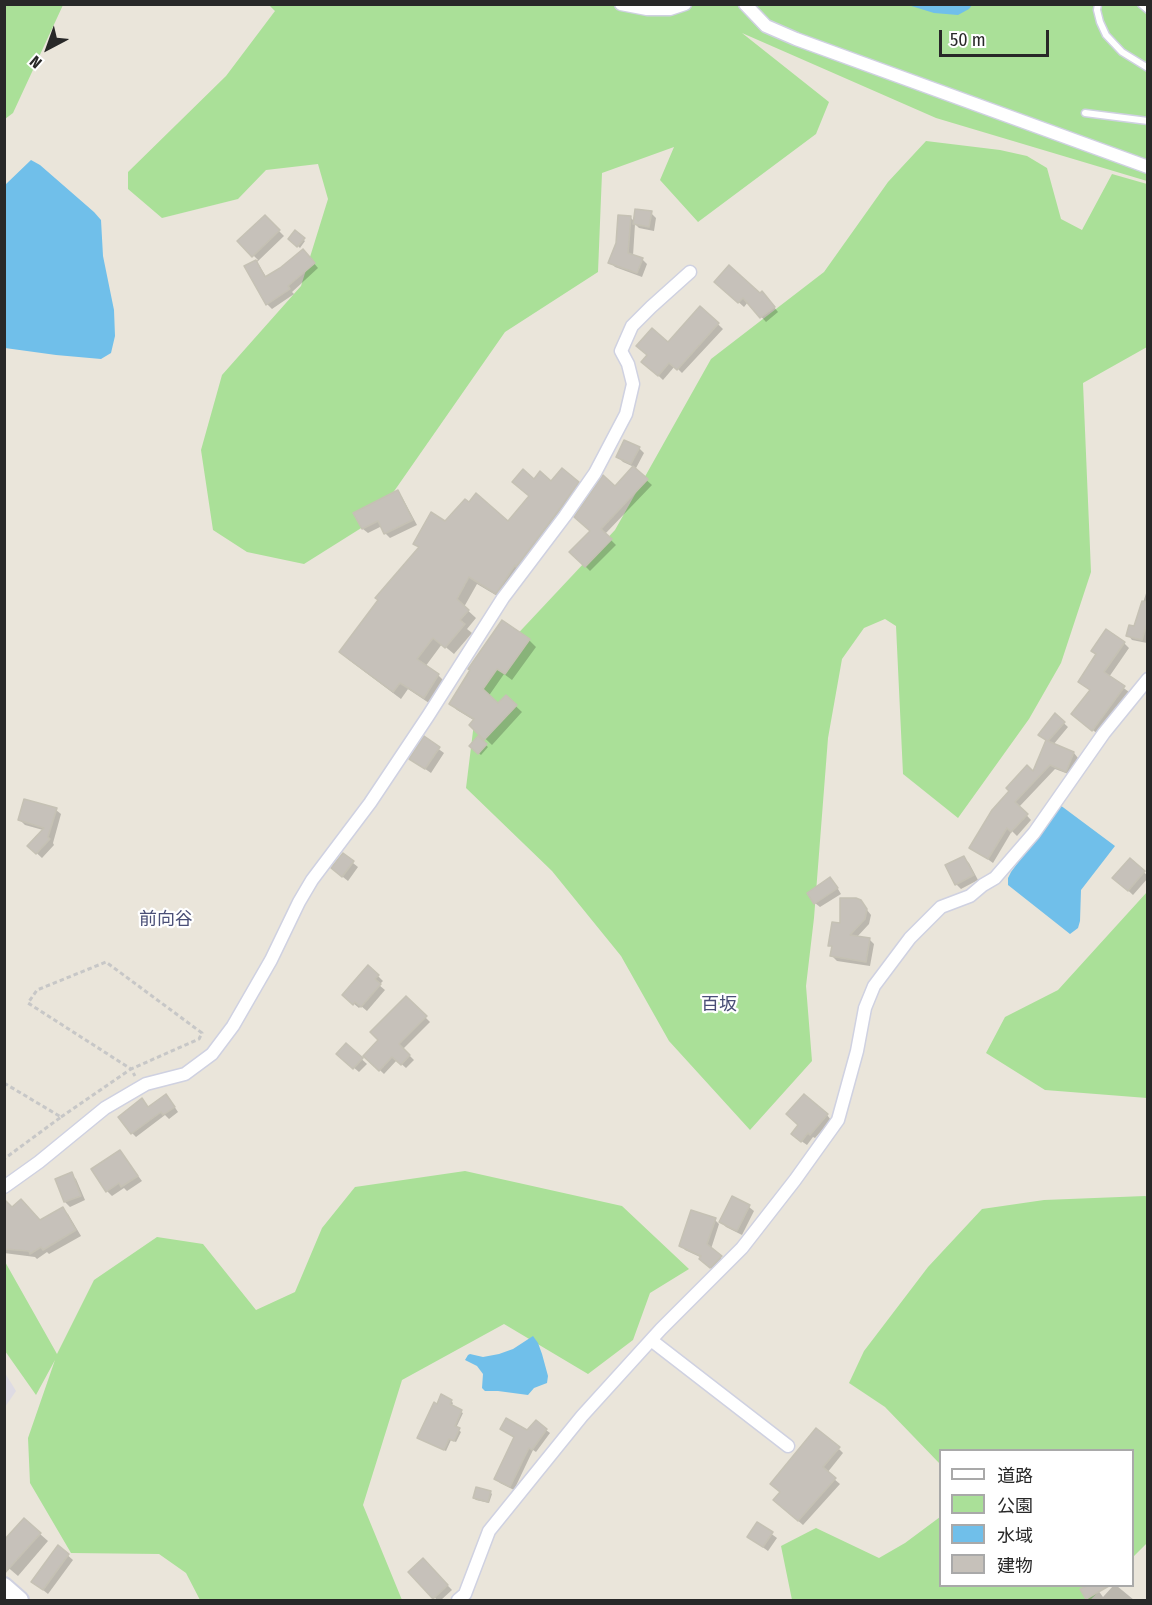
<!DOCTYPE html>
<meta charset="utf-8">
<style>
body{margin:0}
#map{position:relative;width:1152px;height:1605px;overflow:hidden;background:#eae5da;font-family:"Fira Sans Condensed","Noto Sans JP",sans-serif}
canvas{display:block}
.frame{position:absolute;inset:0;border:6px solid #282828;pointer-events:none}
.legend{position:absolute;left:939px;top:1449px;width:195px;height:138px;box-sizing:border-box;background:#fff;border:2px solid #a9a9a9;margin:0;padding:8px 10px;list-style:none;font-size:18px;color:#282828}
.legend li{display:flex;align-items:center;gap:12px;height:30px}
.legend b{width:30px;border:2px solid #a9a9a9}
.north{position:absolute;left:18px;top:18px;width:60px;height:60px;-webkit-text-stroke:4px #fff;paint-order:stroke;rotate:221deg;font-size:16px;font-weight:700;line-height:24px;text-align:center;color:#282828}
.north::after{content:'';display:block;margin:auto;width:21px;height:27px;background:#282828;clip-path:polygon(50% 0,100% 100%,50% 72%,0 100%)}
.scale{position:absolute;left:939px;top:30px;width:110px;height:27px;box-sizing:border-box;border:3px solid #282828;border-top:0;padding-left:8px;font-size:18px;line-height:21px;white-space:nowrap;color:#282828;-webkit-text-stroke:4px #fff;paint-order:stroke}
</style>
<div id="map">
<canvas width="1152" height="1605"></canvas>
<div class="frame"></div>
<ul class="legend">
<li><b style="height:8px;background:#fff"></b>道路</li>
<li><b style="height:16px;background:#aae098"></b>公園</li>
<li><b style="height:16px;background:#70bfea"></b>水域</li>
<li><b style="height:16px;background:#c6c1ba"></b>建物</li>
</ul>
<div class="north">N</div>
<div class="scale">50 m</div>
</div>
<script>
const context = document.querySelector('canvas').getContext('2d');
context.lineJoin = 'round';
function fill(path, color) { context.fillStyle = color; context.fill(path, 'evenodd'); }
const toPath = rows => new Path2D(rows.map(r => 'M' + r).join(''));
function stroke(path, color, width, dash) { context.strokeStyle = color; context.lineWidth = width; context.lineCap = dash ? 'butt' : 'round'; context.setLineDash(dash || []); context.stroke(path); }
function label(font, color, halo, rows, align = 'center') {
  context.font = font + ' "Fira Sans Condensed","Noto Sans JP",sans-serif'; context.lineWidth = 4.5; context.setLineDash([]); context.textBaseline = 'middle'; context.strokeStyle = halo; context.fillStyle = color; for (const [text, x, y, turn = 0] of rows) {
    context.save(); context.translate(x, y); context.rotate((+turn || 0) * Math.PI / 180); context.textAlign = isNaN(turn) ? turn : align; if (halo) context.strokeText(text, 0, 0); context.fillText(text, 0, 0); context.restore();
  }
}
fill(toPath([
 [5,1373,16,1391,5,1407]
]), '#dedbe3');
fill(toPath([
 [5,4,63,5,13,113,5,119],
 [269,5,1147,5,1147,181,936,118,742,33,829,102,816,134,698,222,660,180,674,147,602,173,598,272,505,332,374,520,304,564,247,552,213,530,201,450,222,375,301,286,328,199,318,164,266,170,238,199,162,218,128,189,128,172,226,76,275,11],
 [926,141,1000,150,1027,156,1047,168,1061,219,1082,230,1112,174,1147,184,1147,347,1083,383,1091,572,1061,663,1029,719,958,818,903,774,896,626,885,619,864,628,842,659,828,738,814,918,806,986,812,1061,750,1130,669,1041,621,956,552,871,466,788,480,674,615,530,711,359,824,272,888,182],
 [1147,892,1147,1098,1045,1090,986,1053,1005,1017,1058,990],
 [465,1171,622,1206,689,1269,650,1293,633,1340,588,1374,504,1324,402,1380,363,1505,402,1600,200,1600,186,1573,159,1554,71,1553,30,1483,28,1438,55,1360,36,1395,5,1351,4,1260,57,1354,94,1280,157,1237,203,1244,256,1310,295,1292,322,1228,355,1187],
 [1145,1196,1148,1197,1148,1542,1133,1557,1132,1450,940,1450,940,1464,885,1407,849,1383,864,1351,928,1267,982,1209,1044,1200],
 [940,1517,940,1586,1105,1586,1090,1600,792,1600,781,1546,816,1528,879,1558,905,1543]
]), '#aae098');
fill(toPath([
 [908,5,972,5,969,9,958,15,934,13],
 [31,160,40,165,94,212,101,220,103,256,114,310,115,336,111,353,101,359,56,355,5,348,5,185],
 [1060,805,1115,846,1081,890,1080,921,1078,928,1070,934,1008,885,1008,878,1011,872],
 [533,1336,538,1343,542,1354,548,1376,547,1383,534,1388,528,1395,498,1391,485,1391,482,1388,483,1374,477,1366,465,1360,468,1355,470,1354,483,1357,499,1354,513,1349]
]), '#70bfea');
fill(toPath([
 [651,213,656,218,654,231,639,228,635,224,633,256,642,259,647,264,642,277,615,267,610,262,630,217,635,222],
 [265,217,284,236,257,262,267,278,307,255,318,268,292,292,294,294,272,309,267,304,246,266,258,260,239,241],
 [295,232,305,241,300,248,290,238],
 [721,286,760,295,767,298,778,312,766,322,748,302,744,307],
 [701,308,723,329,682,373,675,366,663,380,643,361,668,344],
 [639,448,644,453,635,470,652,485,605,534,616,545,590,571,571,552,592,531,615,488,634,467,623,462,618,457],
 [534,481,578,483,585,491,504,600,477,584,464,607,476,618,467,629,472,633,454,654,442,644,425,667,438,675,446,683,432,705,408,689,401,699,349,660,341,652,420,549,415,543,446,523,508,523,531,497],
 [398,492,402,497,417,525,390,538,385,533,382,526,368,533,363,529,355,513],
 [1148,587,1148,639,1147,643,1132,640,1128,635,1135,628],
 [503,622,529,640,536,647,512,680,504,674,488,697,498,706,506,697,522,712,492,745,471,725,475,721,457,710,451,704],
 [1124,643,1129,648,1109,677,1129,692,1098,734,1078,719,1091,691,1080,682],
 [1055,715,1068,727,1053,745,1074,753,1078,758,1071,775,1055,769,1019,807,1031,820,1017,836,1012,831,993,863,971,847,1033,773,1047,741],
 [478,738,488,747,481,755,471,746],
 [425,739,444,753,431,773,411,759],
 [56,810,61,814,53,843,54,845,42,858,29,846,43,830,25,825,20,820],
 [343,855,358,867,348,881,338,873],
 [964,858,969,863,978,880,961,889,956,884],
 [1130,860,1148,876,1148,878,1133,895,1119,882],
 [835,884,841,894,820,907,815,903],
 [860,901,871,915,869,924,857,937,869,939,874,944,870,966,837,961,832,956,833,949,830,945,842,925],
 [378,976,383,981,379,985,385,990,367,1011,361,1006,359,1008,348,999],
 [406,998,430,1022,403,1049,414,1060,406,1068,397,1060,384,1074,365,1056,380,1040],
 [346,1045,367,1064,359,1072,338,1054],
 [170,1100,178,1112,169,1119,165,1115,136,1137,132,1133,149,1108],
 [827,1115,831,1120,815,1138,813,1137,807,1145,797,1138],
 [120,1152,142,1181,127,1191,124,1188,112,1196,107,1191],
 [71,1174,76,1179,85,1200,70,1207,65,1202,57,1180],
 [733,1198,749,1207,754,1211,742,1235,726,1227,721,1222],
 [12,1209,40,1222,62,1209,68,1214,81,1236,49,1254,47,1252,37,1259,35,1257,4,1253,4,1227],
 [715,1220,719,1224,711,1249,725,1262,715,1272,705,1263,702,1258,685,1250,681,1245],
 [451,1401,453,1403,451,1407,463,1413,456,1428,461,1432,456,1442,451,1440,446,1451,421,1439,438,1406],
 [502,1428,528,1432,546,1430,550,1433,536,1452,533,1450,514,1490,500,1483,496,1479,516,1438],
 [839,1449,843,1453,827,1473,840,1484,803,1525,780,1505],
 [490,1492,492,1494,489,1503,476,1500,474,1498],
 [24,1520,48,1541,18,1576,4,1564],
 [758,1524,777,1538,768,1551,754,1541],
 [58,1547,73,1560,48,1594,38,1586],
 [423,1560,452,1590,441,1600,437,1600,410,1572],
 [1090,1586,1095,1586,1103,1597,1113,1586,1117,1586,1134,1600,1089,1600,1083,1590]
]), '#0003');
const building = toPath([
 [635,209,652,211,649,227,633,224,635,209],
 [265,215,280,230,252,257,237,241,265,215],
 [618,215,631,216,628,253,643,258,637,273,608,263,616,243,618,215],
 [295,230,305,238,297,247,288,239,295,230],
 [303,249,315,263,288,286,290,289,266,305,244,266,256,260,265,277,280,268,303,249],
 [729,265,760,293,762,291,775,307,760,318,743,298,738,303,714,282,729,265],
 [700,306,719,323,677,370,669,363,658,376,641,362,647,355,636,346,652,328,668,342,700,306],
 [624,440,640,447,631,464,616,457,624,440],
 [633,466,648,479,601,529,612,539,585,567,569,552,590,531,574,517,603,475,615,486,633,466],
 [562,468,579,482,558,511,516,567,515,565,496,594,469,577,457,599,469,610,460,620,465,624,445,648,433,638,417,659,439,674,424,698,400,683,393,692,339,652,378,600,375,598,419,547,413,544,431,512,445,521,465,499,469,502,476,493,508,521,529,496,512,482,523,469,534,479,540,471,551,481,562,468],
 [398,490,413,520,384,534,378,521,362,529,353,513,398,490],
 [1142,601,1148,602,1148,619,1142,640,1126,636,1129,625,1134,626,1142,601],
 [502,620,530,639,505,674,497,669,483,689,498,703,506,695,517,705,484,740,469,725,474,719,449,704,470,670,468,669,502,620],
 [1106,629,1125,642,1104,672,1125,686,1092,731,1071,714,1090,690,1078,682,1096,654,1091,651,1106,629],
 [1055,713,1065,722,1048,741,1074,752,1066,772,1050,765,1015,802,1028,814,1011,832,1007,828,988,859,969,848,992,810,1009,791,1006,788,1027,765,1033,771,1046,740,1038,735,1055,713],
 [424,736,440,747,425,769,409,759,424,736],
 [478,736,487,744,478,754,469,746,478,736],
 [24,799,57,808,48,837,50,839,36,854,27,846,44,828,18,820,24,799],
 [343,853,354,861,342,877,331,868,343,853],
 [964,856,974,875,955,885,945,865,964,856],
 [1130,858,1145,871,1128,891,1112,878,1130,858],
 [830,877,838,888,814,904,807,893,830,877],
 [840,898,856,898,861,900,867,909,865,919,850,935,870,938,866,962,830,956,832,946,828,946,832,922,840,923,840,898],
 [368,965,379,975,375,979,381,984,361,1007,355,1002,353,1005,342,995,368,965],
 [406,996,427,1016,399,1044,410,1055,401,1065,392,1057,379,1071,363,1056,378,1040,370,1032,406,996],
 [346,1043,363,1058,353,1069,336,1054,346,1043],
 [166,1094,175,1107,163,1115,161,1112,131,1134,118,1117,142,1098,148,1107,166,1094],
 [804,1094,828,1114,810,1135,808,1133,801,1142,791,1134,798,1125,786,1114,804,1094],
 [120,1150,138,1176,121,1187,119,1183,106,1192,91,1169,120,1150],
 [72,1172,81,1196,64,1202,55,1179,72,1172],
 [732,1196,750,1205,737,1231,719,1222,732,1196],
 [4,1199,12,1207,21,1199,40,1220,63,1207,76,1230,43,1250,41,1247,30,1254,29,1251,4,1249,4,1199],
 [691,1210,716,1218,707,1244,722,1256,710,1268,699,1259,701,1256,679,1246,691,1210],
 [441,1394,452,1400,450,1404,462,1410,455,1426,460,1428,454,1441,449,1439,444,1450,417,1438,434,1402,437,1404,441,1394],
 [506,1418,527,1430,536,1420,547,1429,532,1450,529,1448,510,1487,494,1479,514,1437,500,1429,506,1418],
 [816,1428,840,1447,823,1467,836,1478,798,1521,773,1500,780,1492,770,1484,816,1428],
 [476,1487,491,1491,488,1502,473,1498,476,1487],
 [24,1518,41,1533,4,1574,4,1540,24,1518],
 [757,1522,773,1532,763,1547,747,1537,757,1522],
 [58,1545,69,1554,43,1590,31,1582,58,1545],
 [423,1558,448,1585,433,1599,408,1572,423,1558],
 [1087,1586,1109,1586,1086,1599,1080,1589,1087,1586]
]);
fill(building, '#c6c1ba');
stroke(building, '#c5c1b4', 1.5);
const service = toPath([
 [1098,4,1097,10,1100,22,1106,35,1122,52,1148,68],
 [1141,4,1148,10],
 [1085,113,1148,121]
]);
const minor = toPath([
 [621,4,647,9,670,9,685,4],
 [745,4,766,26,796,39,1148,167],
 [4,1187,39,1162,105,1108,146,1084,185,1074,212,1054,233,1026,271,960,299,902,312,880,370,803,428,716,503,598,565,516,595,473,626,414,633,384,628,364,621,351,632,326,651,307,690,272],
 [651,1340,788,1446],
 [458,1600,465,1594,489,1531,582,1416,661,1329,742,1248,795,1180,838,1120,857,1051,865,1008,874,986,910,938,941,907,970,896,983,885,995,878,1034,833,1104,733,1148,679]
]);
const tertiary = toPath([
 [4,1586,20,1600]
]);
stroke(service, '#cfd1e1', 9);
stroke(minor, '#cfd1e1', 15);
stroke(tertiary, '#cfd1e1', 20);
stroke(toPath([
 [4,1083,61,1117,4,1159],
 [61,1117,131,1069,28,1003,37,990,106,962,202,1033,199,1039,131,1069,135,1076]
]), '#c7c7c7', 3, [4.5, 3]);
stroke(service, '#fff', 6);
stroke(minor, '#fff', 12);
stroke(tertiary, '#fff', 16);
label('18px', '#4a4f77', '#fff', [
 ["前向谷",166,920],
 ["百坂",719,1005]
]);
</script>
